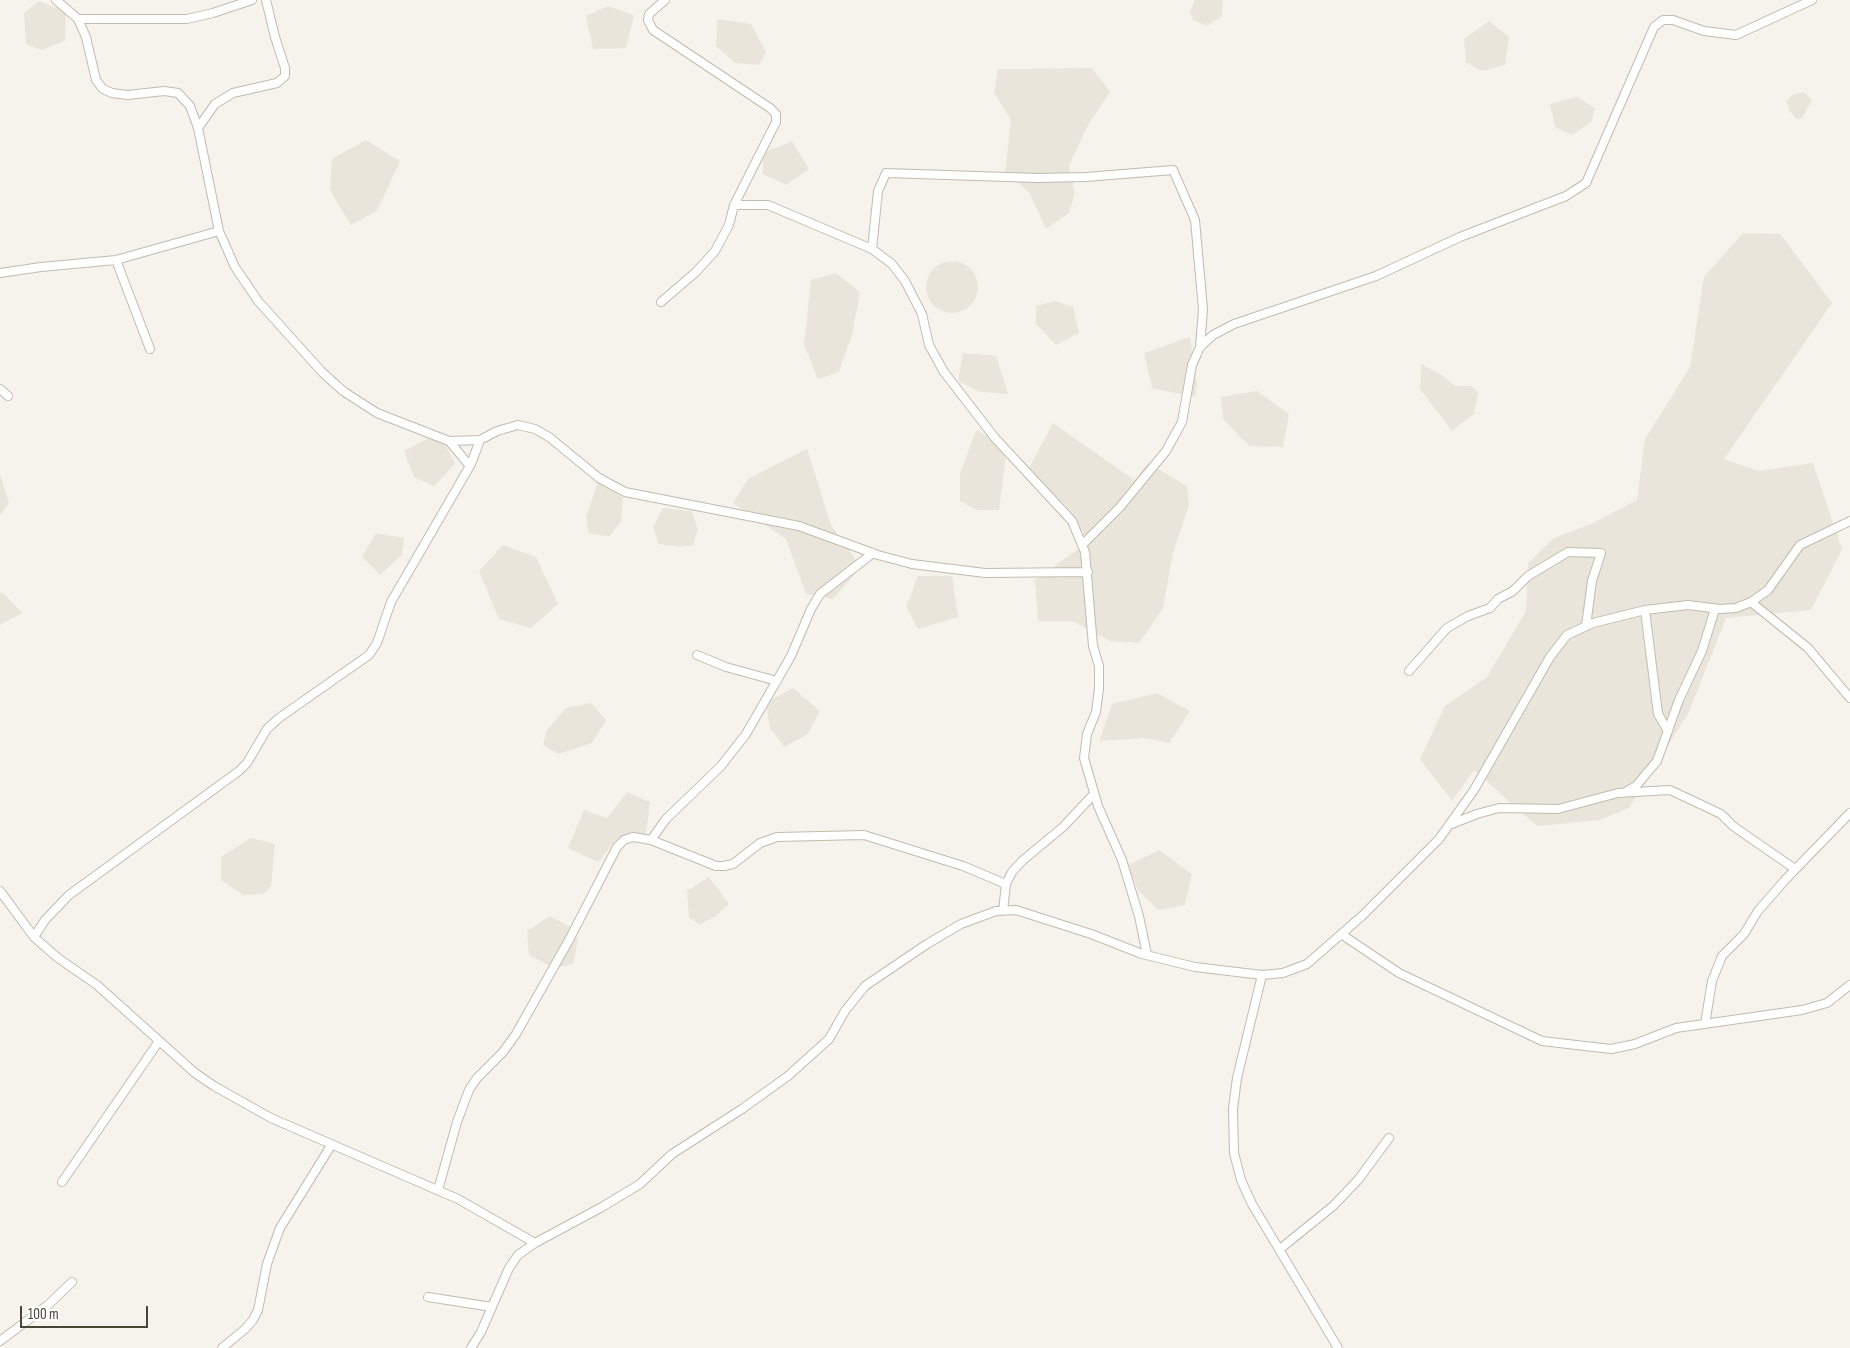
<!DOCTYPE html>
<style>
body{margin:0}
#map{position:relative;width:1850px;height:1348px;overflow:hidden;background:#f6f3ec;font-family:"Sofia Sans Condensed",sans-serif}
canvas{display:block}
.scale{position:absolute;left:20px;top:1306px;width:128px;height:22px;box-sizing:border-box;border:2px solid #4b4439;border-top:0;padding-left:6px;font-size:15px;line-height:18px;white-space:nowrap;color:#4b4439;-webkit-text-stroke:4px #fff;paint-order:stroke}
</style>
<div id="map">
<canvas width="1850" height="1348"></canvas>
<div class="scale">100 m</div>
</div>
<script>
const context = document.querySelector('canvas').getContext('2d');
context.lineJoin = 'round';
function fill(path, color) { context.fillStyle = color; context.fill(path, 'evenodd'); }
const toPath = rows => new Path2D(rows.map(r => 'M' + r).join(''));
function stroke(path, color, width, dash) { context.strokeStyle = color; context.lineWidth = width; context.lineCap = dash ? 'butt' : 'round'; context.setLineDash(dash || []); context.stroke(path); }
fill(toPath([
 [1195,0,1223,0,1222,16,1207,26,1193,20,1190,12],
 [39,1,66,12,65,41,42,50,26,44,24,13],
 [608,6,634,15,626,48,593,49,586,16],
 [717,19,751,24,766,52,759,65,735,63,716,46],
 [1489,21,1509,37,1505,65,1482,71,1466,62,1464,39],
 [1092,68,1110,92,1089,123,1069,166,1075,193,1069,213,1046,229,1029,192,1005,173,1011,120,994,93,998,69],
 [1804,92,1812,100,1802,118,1796,119,1789,110,1787,101,1792,95],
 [1577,97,1595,108,1591,122,1572,135,1555,127,1550,104],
 [366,140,400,161,377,211,351,225,330,190,332,159],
 [792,141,809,169,786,185,763,174,763,153],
 [1743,233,1780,234,1832,303,1724,459,1758,471,1813,463,1842,549,1811,610,1726,618,1689,712,1629,808,1599,820,1537,826,1474,770,1452,801,1420,759,1445,706,1487,677,1526,611,1528,563,1554,538,1591,524,1637,500,1645,439,1690,367,1704,277],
 '926 287a26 26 0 1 1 52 0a26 26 0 1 1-52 0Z',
 [836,273,860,292,852,335,839,372,818,379,804,345,811,280],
 [1055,301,1073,307,1079,333,1056,345,1036,324,1036,306],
 [1190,337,1197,383,1195,397,1152,388,1144,353],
 [963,353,996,356,1008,394,980,392,958,381],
 [1421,364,1442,375,1455,386,1471,386,1478,393,1474,414,1452,431,1420,389],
 [1257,391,1289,414,1283,447,1249,446,1223,419,1221,397],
 [1053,423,1134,480,1148,463,1187,486,1189,505,1173,552,1163,608,1139,643,1110,641,1072,621,1038,621,1035,580,1087,543,1082,530,1065,505,1028,470],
 [976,430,1007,446,999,510,977,510,960,501,960,474],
 [439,433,455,464,434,486,414,477,404,451],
 [807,449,831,525,856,560,856,573,833,599,806,594,786,539,733,503,748,479],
 [0,474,9,503,0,515],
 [598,482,623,498,621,521,610,536,589,534,586,517],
 [663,508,692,511,698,530,693,545,681,547,659,544,653,527],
 [376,533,404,538,402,555,380,575,362,557],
 [503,545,536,557,558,604,531,628,499,619,479,571],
 [918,576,952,576,958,617,918,629,906,607],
 [0,593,3,593,22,613,0,625],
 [793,688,820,711,807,735,784,747,770,728,766,703],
 [1157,693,1190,711,1169,743,1144,738,1099,741,1112,704],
 [591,703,606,720,592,743,558,754,543,745,547,730,566,708],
 [627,792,650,802,646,834,618,838,598,862,568,848,584,810,607,818],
 [251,838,275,844,271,886,263,894,243,895,221,880,221,857],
 [1159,850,1192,874,1185,905,1158,910,1138,890,1128,865],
 [709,877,729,904,716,916,699,925,689,917,687,891],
 [550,916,574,929,578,940,573,964,554,968,529,955,527,931]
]), '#eae5da');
const minor = toPath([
 [56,0,78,19,86,37,96,80,103,89,112,93,128,95,164,91,178,93,190,106,198,128,219,231,235,267,258,301,322,372,343,391,377,413,449,441,480,440,497,431,518,425,535,429,549,437,599,478,625,492,799,526,878,555,912,564,985,573,1088,572],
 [78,19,187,19,213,13,252,0],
 [198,128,215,104,233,93,277,83,285,76,285,68,275,37,266,0],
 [734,205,768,205,872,249,892,264,905,281,922,314,929,345,944,372,995,438,1072,521,1085,552,1093,646,1099,666,1099,689,1096,712,1087,734,1084,758,1098,806,1122,860,1139,916,1147,955],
 [872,249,878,191,886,173,1038,178,1086,177,1173,170,1195,220,1203,309,1200,347],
 [116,260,150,349],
 [0,273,41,267,116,260,219,231],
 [661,302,696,272,715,251,729,225,734,205,776,122,776,114,770,108,653,30,648,20,649,14,665,0],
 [0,389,8,396],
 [449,441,470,466],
 [1083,544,1120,507,1166,451,1182,422,1192,365,1200,347,1213,335,1234,324,1376,276,1460,237,1566,196,1586,183,1654,27,1663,20,1673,20,1704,31,1736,35,1812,0],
 [1751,602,1808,648,1850,698],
 [1645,610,1658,714,1668,731],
 [697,655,726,667,777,681],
 [1409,671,1447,628,1468,616,1490,608,1498,599,1513,591,1528,576,1568,552,1601,553,1592,581,1586,626],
 [1627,791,1636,786,1657,761,1679,700,1702,651,1715,609],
 [1449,825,1477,814,1499,808,1558,809,1618,793,1670,790,1721,814,1733,826,1795,869],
 [651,840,666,819,721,766,746,734,791,656,811,609,820,594,873,553],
 [0,891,34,937,58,958,97,985,195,1073,214,1086,271,1118,458,1199,535,1243],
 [1003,911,1006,884,1012,872,1022,861,1063,827,1094,794],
 [1341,934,1399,973,1542,1041,1585,1046,1611,1049,1635,1044,1676,1028,1802,1010,1827,1003,1850,985],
 [34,937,45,920,69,895,239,771,247,763,267,729,279,718,369,655,377,643,391,602,471,464,480,440],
 [1262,975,1237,1078,1233,1109,1234,1153,1241,1180,1252,1204,1338,1348],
 [1705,1024,1712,981,1722,956,1744,934,1758,911,1785,880,1850,813],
 [62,1182,159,1041],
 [438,1190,457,1122,469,1090,477,1078,503,1052,516,1034,569,940,617,847,624,840,633,837,651,840,716,866,724,866,733,864,760,843,777,837,864,835,963,866,1006,884],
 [1280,1249,1333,1206,1358,1180,1389,1138],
 [428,1297,492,1307],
 [0,1341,48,1305,72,1282],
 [222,1348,245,1329,253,1320,258,1310,267,1264,280,1228,332,1144],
 [471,1348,481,1332,509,1268,518,1255,535,1243,602,1207,640,1184,672,1154,742,1109,788,1076,829,1039,845,1011,865,986,927,944,961,924,996,911,1016,910,1091,934,1142,954,1195,967,1262,975,1283,973,1307,964,1362,916,1439,839,1474,790,1550,657,1567,635,1593,623,1645,610,1688,605,1720,609,1736,608,1751,602,1768,590,1800,545,1850,521]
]);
stroke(minor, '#c2bbae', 10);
stroke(minor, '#fff', 8);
</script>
